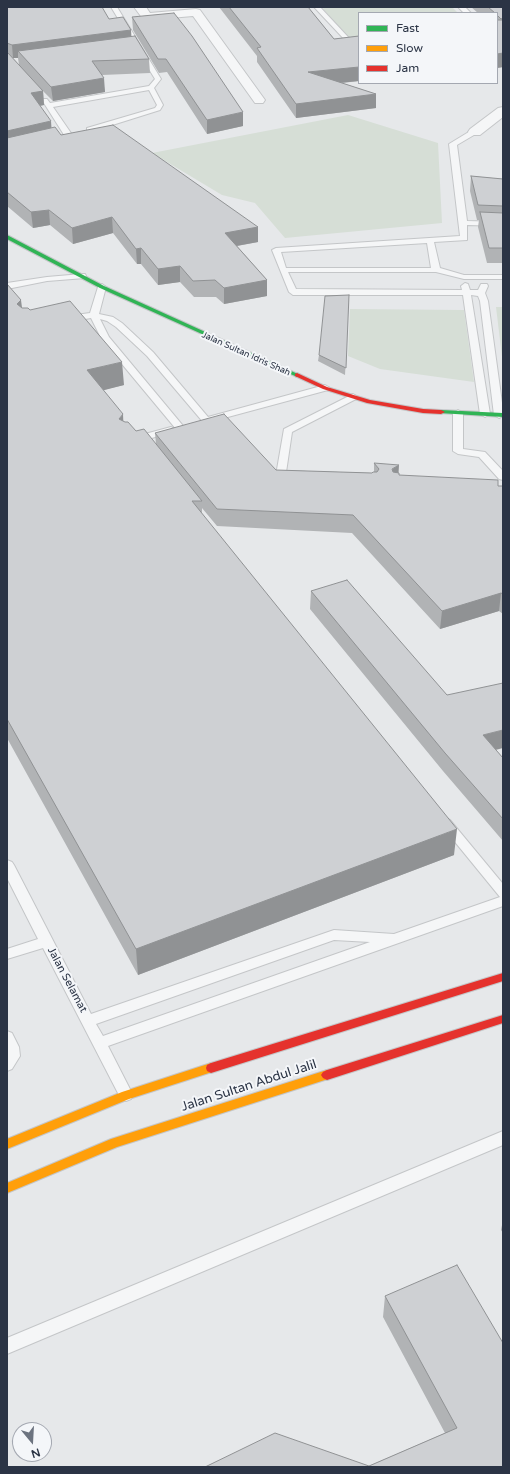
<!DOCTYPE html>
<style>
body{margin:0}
#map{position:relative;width:510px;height:1474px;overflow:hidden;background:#e6e8ea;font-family:"Varela Round",sans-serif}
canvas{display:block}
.frame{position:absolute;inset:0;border:8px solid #2b3445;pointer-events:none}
.legend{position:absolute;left:358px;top:12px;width:140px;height:72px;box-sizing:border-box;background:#f4f6f9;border:1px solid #a4a8b1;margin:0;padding:5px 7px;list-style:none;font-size:12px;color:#2b3445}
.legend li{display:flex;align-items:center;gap:8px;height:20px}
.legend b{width:20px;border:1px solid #a4a8b1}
.north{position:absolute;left:12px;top:1422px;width:40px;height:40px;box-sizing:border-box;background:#f4f6f9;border:1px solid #a4a8b1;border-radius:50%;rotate:162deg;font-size:11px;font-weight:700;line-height:16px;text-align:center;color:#2b3445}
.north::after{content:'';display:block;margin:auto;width:14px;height:18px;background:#6c737f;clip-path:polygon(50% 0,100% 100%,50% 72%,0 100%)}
</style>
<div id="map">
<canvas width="510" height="1474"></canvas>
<div class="frame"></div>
<ul class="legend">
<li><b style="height:5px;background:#30b455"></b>Fast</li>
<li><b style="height:5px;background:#ff9f0a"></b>Slow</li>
<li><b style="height:5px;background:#e5322d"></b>Jam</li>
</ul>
<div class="north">N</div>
</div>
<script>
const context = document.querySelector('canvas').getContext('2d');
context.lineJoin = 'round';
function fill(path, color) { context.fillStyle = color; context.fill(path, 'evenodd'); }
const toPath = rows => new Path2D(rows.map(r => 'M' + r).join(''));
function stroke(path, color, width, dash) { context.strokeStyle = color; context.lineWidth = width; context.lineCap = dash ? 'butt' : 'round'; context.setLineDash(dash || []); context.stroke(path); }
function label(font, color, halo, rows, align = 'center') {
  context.font = font + ' "Varela Round",sans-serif'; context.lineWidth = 4; context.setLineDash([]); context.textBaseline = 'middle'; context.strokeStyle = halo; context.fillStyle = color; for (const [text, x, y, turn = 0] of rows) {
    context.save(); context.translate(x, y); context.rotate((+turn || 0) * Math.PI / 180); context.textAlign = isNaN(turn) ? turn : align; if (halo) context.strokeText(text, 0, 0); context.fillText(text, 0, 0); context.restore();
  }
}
fill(toPath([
 [322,7,452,7,458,13,359,13,359,39,348,40],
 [348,115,438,143,442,223,285,238,255,203,222,195,152,153],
 [496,307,503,307,503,365],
 [350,309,464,310,474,382,380,369,348,356]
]), '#d6ded6');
const lane = toPath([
 [111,7,117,7,161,79,154,88,163,105,160,110,90,132,87,132,87,128,155,108,157,105,149,90,53,107,73,136,72,138,66,138,42,100,43,99,47,99,50,103,149,86,155,79,111,7],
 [314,7,320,7,348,37,359,43,359,47,355,46,344,39,314,7],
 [458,7,465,7,471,13,464,13,458,7],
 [472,130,475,130,479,132,457,145,467,221,503,222,503,226,467,225,467,240,434,242,440,268,464,275,503,275,503,279,464,279,436,272,288,272,296,289,462,290,461,286,465,283,468,284,470,290,478,290,481,284,487,284,488,286,485,293,488,301,503,410,503,416,499,418,494,415,480,301,478,296,471,295,490,414,485,417,480,414,463,295,293,295,289,292,272,250,276,248,460,236,449,144,472,130],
 [427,243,431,268,286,268,281,252,427,243],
 [82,274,85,274,86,276,85,278,47,281,7,289,7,283,47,277,82,274],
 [102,284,106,287,99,314,113,317,122,323,153,352,208,417,325,385,330,388,328,390,213,421,203,422,147,356,116,327,107,321,100,319,109,337,184,427,179,430,176,429,102,340,91,318,68,322,64,319,68,316,90,313,98,287,102,284],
 [353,394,358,397,356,399,292,432,285,479,290,482,285,485,276,483,275,481,284,429,353,394],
 [458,410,463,413,463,449,485,452,503,471,503,480,499,479,479,457,458,454,453,451,453,413,458,410],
 [171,427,176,430,174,432,133,443,128,440,130,438,171,427],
 [446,818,450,820,503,884,503,906,108,1046,133,1095,131,1099,126,1101,121,1099,43,948,7,959,7,949,38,939,7,878,7,860,12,862,14,865,91,1014,334,930,394,934,500,897,442,826,440,823,442,820,446,818],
 [334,940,370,942,103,1036,96,1024,334,940],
 [7,1031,12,1033,19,1047,20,1056,12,1069,7,1071,7,1031],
 [503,1131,503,1145,7,1354,7,1338,503,1131]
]);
const street = toPath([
 [134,7,146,7,150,13,196,9,200,10,265,100,263,103,255,103,193,16,147,20,143,19,134,7],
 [503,107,503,117,480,135,470,135,468,132,470,129,498,108,503,107]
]);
const fast = toPath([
 [7,235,104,286,300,375,297,377,295,376,100,288,7,239,7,235],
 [441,410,503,413,503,417,439,413,437,412,441,410]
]);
const slow = toPath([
 [211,1063,215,1065,216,1068,215,1071,129,1099,7,1149,7,1139,122,1092,211,1063],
 [327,1070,331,1072,333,1075,331,1078,117,1147,7,1193,7,1183,111,1139,327,1070]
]);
const jam = toPath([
 [297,373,327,387,370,400,423,409,441,410,445,412,441,414,423,413,367,403,323,389,295,376,295,374,297,373],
 [503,973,503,981,211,1073,207,1071,206,1068,207,1065,211,1063,503,973],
 [503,1015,503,1023,327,1080,323,1078,321,1075,323,1072,327,1070,503,1015]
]);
stroke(lane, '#c4c6c8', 2);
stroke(street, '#c4c6c8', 2);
stroke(fast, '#c4c6c8', 2);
stroke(slow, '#c4c6c8', 2);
stroke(jam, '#c4c6c8', 2);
fill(lane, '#f5f6f7');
fill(street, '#f5f6f7');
fill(fast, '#30b455');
fill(slow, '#ff9f0a');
fill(jam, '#e5322d');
fill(toPath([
 [7,7,109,19,131,30,131,36,149,59,150,73,102,75,105,92,53,101,43,91,44,105,40,106,51,128,61,135,258,227,258,242,237,246,267,280,267,296,224,304,216,297,194,297,180,282,158,285,141,264,137,264,113,233,73,244,50,225,33,228,7,206],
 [13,58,18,58,19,65],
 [219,7,308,7,334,39,359,36,359,81,342,83,376,94,376,108,296,118,257,62,257,56],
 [471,7,503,7,503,67,497,68,497,13,478,13],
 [132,17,243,126,207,134,167,72,159,73,133,30],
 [471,176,503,179,503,263,487,263,478,227,479,220,477,220,470,191],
 [7,284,22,308,30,310,124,385,103,390,123,421,136,431,156,444,155,433,276,470,372,473,374,472,374,463,398,473,399,475,498,486,503,486,503,614,499,611,440,629,352,533,217,526,202,508,202,514,454,855,138,975,7,738],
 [349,295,345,375,318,361,319,355],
 [311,591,447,695,503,758,503,841,443,771,310,609],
 [503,1220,503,1233,501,1230],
 [385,1296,503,1467,369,1466,445,1433,383,1317]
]), '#b1b3b5');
fill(toPath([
 [131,30,132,44,18,51,18,58,13,58,12,45],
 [503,53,503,67,497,68,497,54],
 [359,67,359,81,308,86,308,72],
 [104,78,105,92,53,101,51,87],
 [43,91,44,105,32,107,31,93],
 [376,94,376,108,296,118,296,104],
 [243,112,243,126,207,134,207,120],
 [51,121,52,135,7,146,7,131],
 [49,210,50,225,33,228,31,212],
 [112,217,113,233,73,244,72,228],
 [258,227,258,242,225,248,225,233],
 [141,248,141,264,137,264,136,249],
 [180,266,180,282,158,285,158,269],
 [267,280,267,296,224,304,224,288],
 [21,300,24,323,17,304],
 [122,362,124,385,89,394,87,370],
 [123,414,124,438,119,419],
 [399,465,398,482,392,469],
 [501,593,499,611,440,629,442,611],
 [503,730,503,748,480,754,483,735],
 [457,829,454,855,138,975,136,949]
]), '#909294');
const building = toPath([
 [7,7,102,7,109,19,123,17,131,30,12,45,7,43,7,7],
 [229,7,308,7,334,39,359,36,359,67,308,72,376,94,296,104,257,48,261,47,229,7],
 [488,7,503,7,503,18,501,19,497,15,497,13,495,13,488,7],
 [174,13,192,36,243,112,207,120,166,59,158,59,132,17,174,13],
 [497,20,503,20,503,53,497,54,497,20],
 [135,36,149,59,92,61,104,78,51,87,18,51,135,36],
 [7,52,8,53,43,91,31,93,51,121,7,131,7,52],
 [113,125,258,227,225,233,267,280,224,288,215,280,193,281,180,266,158,269,141,248,136,249,112,217,72,228,49,210,31,212,7,192,7,138,55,127,61,135,113,125],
 [471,176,503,179,503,206,478,205,471,176],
 [480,212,503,213,503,248,489,248,480,212],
 [7,284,21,300,17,304,22,308,28,308,30,310,70,301,122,362,87,370,123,414,119,419,125,422,128,422,136,431,144,429,202,501,192,501,457,829,136,949,7,719,7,284],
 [349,295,346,368,319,355,325,296,349,295],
 [224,414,276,470,372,473,373,472,377,472,379,469,374,463,399,465,392,469,393,472,399,473,399,475,498,480,498,486,503,486,503,594,501,593,442,611,353,515,217,509,155,433,224,414],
 [347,580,447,695,503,683,503,730,483,735,503,758,503,819,445,753,311,591,347,580],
 [457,1265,503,1343,503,1467,205,1467,275,1433,369,1466,457,1428,385,1296,457,1265]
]);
fill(building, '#ced0d3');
stroke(building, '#909294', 1);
label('9px', '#2b3445', '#f4f6f9', [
 ["Jalan Sultan Idris Shah",246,354,24]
]);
label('11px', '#2b3445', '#f4f6f9', [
 ["Jalan Selamat",67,980,62]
]);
label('13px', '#2b3445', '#f4f6f9', [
 ["Jalan Sultan Abdul Jalil",249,1086,-18]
]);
</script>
